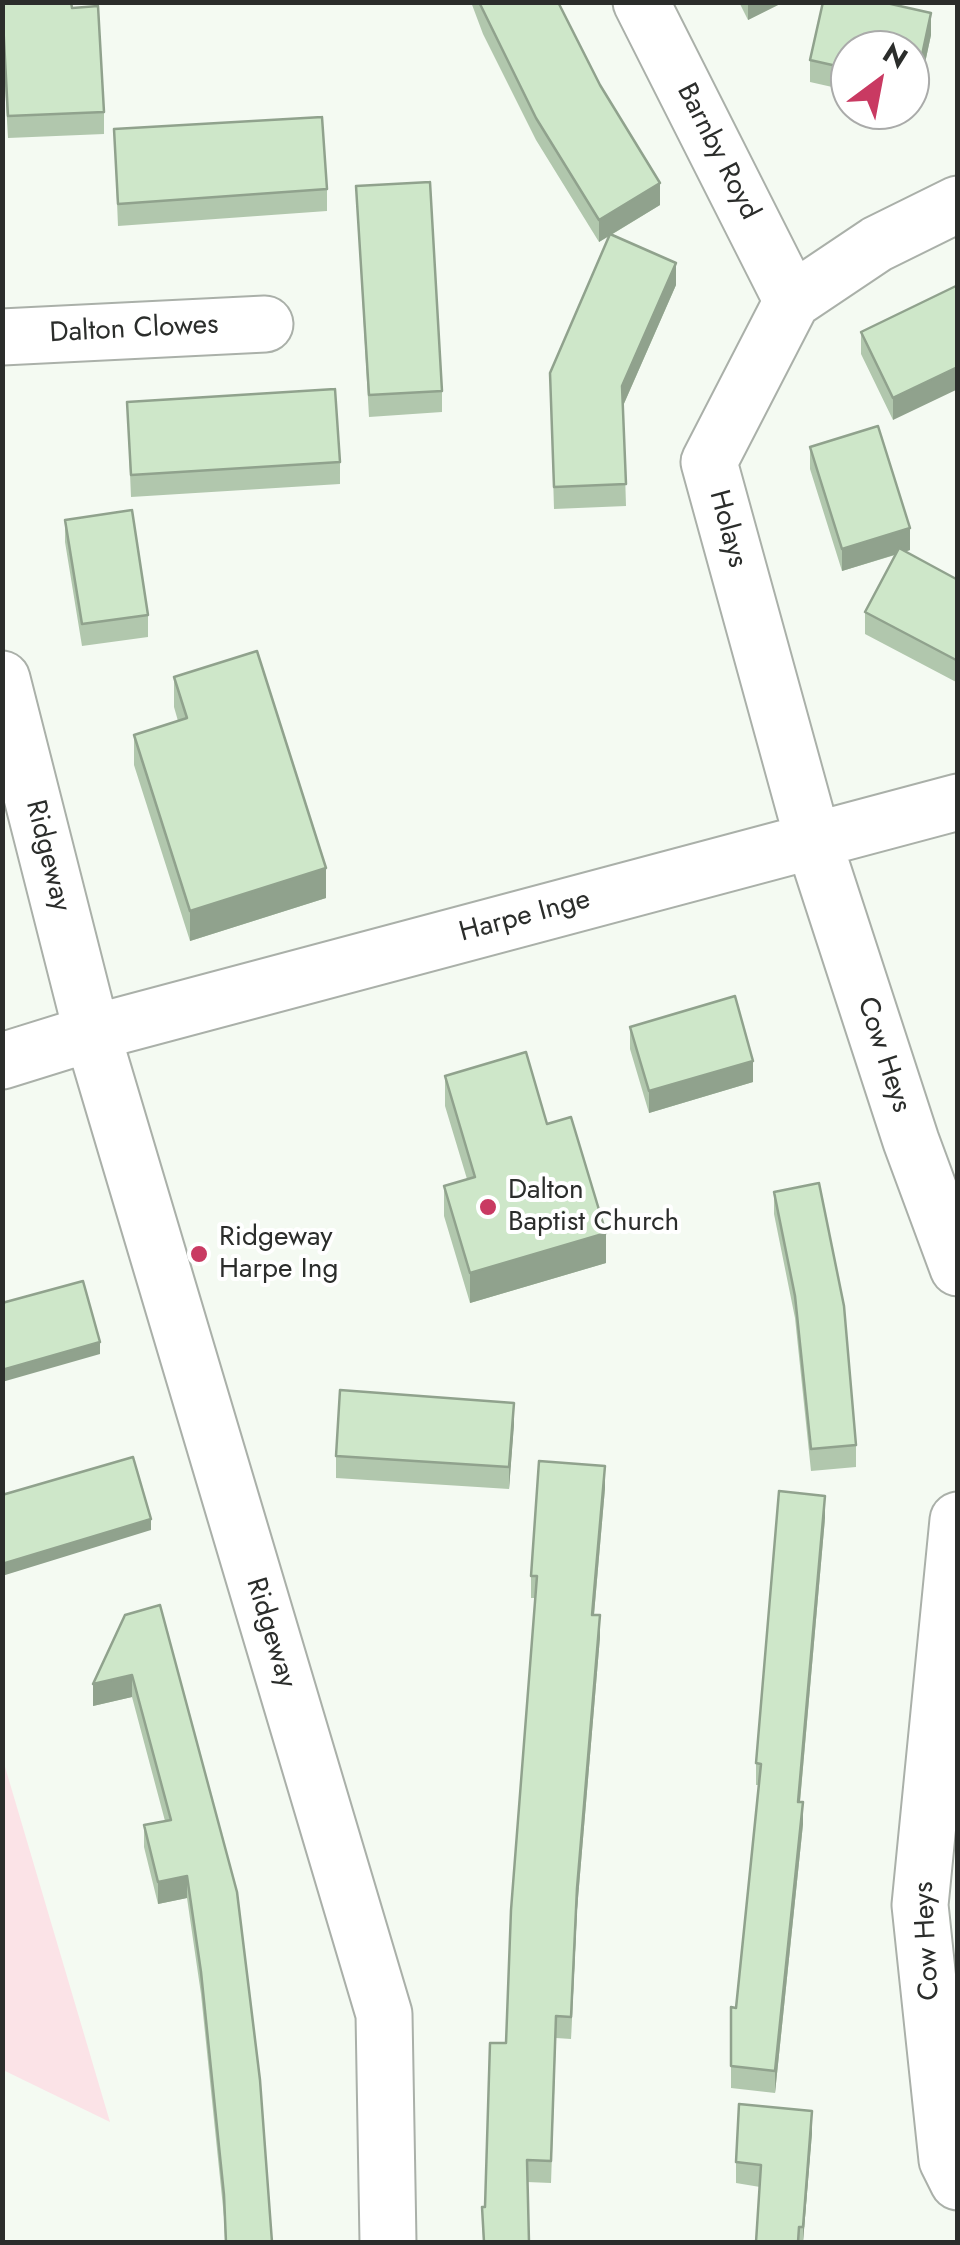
<!DOCTYPE html>
<style>
body{margin:0}
#map{position:relative;width:960px;height:2245px;overflow:hidden;background:#f4faf2;font-family:Jost,sans-serif}
canvas{display:block}
.frame{position:absolute;inset:0;border:5px solid #2b2d2b;pointer-events:none}
.north{position:absolute;left:830px;top:30px;width:100px;height:100px;box-sizing:border-box;background:#fff;border:2px solid #aaabaa;border-radius:50%;rotate:32deg;font-size:28px;font-weight:700;line-height:40px;text-align:center;color:#2b2d2b}
.north::after{content:'';display:block;margin:auto;width:35px;height:45px;background:#c93a62;clip-path:polygon(50% 0,100% 100%,50% 72%,0 100%)}
</style>
<div id="map">
<canvas width="960" height="2245"></canvas>
<div class="frame"></div>
<div class="north">N</div>
</div>
<script>
const context = document.querySelector('canvas').getContext('2d');
context.lineJoin = 'round';
function fill(path, color) { context.fillStyle = color; context.fill(path, 'evenodd'); }
const toPath = rows => new Path2D(rows.map(r => 'M' + r).join(''));
function stroke(path, color, width, dash) { context.strokeStyle = color; context.lineWidth = width; context.lineCap = dash ? 'butt' : 'round'; context.setLineDash(dash || []); context.stroke(path); }
function label(font, color, halo, rows, align = 'center') {
  context.font = font + ' Jost,sans-serif'; context.lineWidth = 8; context.setLineDash([]); context.textBaseline = 'middle'; context.strokeStyle = halo; context.fillStyle = color; for (const [text, x, y, turn = 0] of rows) {
    context.save(); context.translate(x, y); context.rotate((+turn || 0) * Math.PI / 180); context.textAlign = isNaN(turn) ? turn : align; if (halo) context.strokeText(text, 0, 0); context.fillText(text, 0, 0); context.restore();
  }
}
fill(toPath([
 [3,1760,110,2122,3,2070]
]), '#fbe3e7');
const minor = toPath([
 [641,2,792,301],
 [958,204,877,244,792,301,709,462,813,840,911,1141,958,1268],
 [2,337,265,324],
 [2,679,92,1033,384,2014,388,2242],
 [2,1061,92,1033,958,802],
 [958,1520,920,1905,947,2160,958,2182]
]);
stroke(minor, '#aab0a9', 59);
stroke(minor, '#fff', 55);
fill(toPath([
 [2,2,72,8,104,112,104,134,8,138,2,33],
 [471,2,558,2,660,205,611,235,676,285,623,406,626,506,554,509,550,373,609,236,599,242,536,140,483,34],
 [739,2,784,2,748,20],
 [823,2,882,2,931,13,931,35,916,105,910,104,910,50,850,50,850,91,810,82,810,60],
 [114,129,327,189,327,211,118,226],
 [356,186,442,391,442,412,369,417],
 [958,285,893,420,861,354,861,332],
 [127,402,340,462,340,484,131,497],
 [810,447,910,550,905,552,958,580,958,683,865,634,865,612,895,555,842,571,810,469],
 [65,520,148,615,148,637,82,646,65,542],
 [174,677,326,898,190,941,134,765,134,735,178,721,174,707],
 [630,1027,753,1082,649,1113,630,1049],
 [445,1076,547,1124,606,1263,470,1303,444,1216,444,1186,467,1179,445,1106],
 [774,1192,856,1445,856,1467,811,1471,795,1318,774,1214],
 [514,1424,509,1489,336,1478,336,1456],
 [605,1488,594,1615,600,1637,577,1910,571,2039,556,2038,551,2183,527,2182,529,2242,483,2242,482,2207,485,2207,506,2043,535,1598,531,1598,531,1576],
 [825,1518,800,1802,803,1824,775,2093,731,2088,731,2007,736,2008,759,1785,756,1785,756,1763],
 [125,1615,272,2242,225,2242,224,2217,201,1994,187,1898,158,1904,144,1847,144,1825,165,1821,132,1697,93,1706],
 [812,2133,803,2242,756,2242,760,2187,736,2183,736,2162]
]), '#b1c7ad');
fill(toPath([
 [748,2,784,2,748,20],
 [931,13,931,35,916,105,916,83],
 [660,183,660,205,599,242,599,220],
 [676,263,676,285,622,408,622,386],
 [958,367,958,389,893,420,893,398],
 [910,528,910,550,842,571,842,549],
 [326,868,326,898,190,941,190,911],
 [753,1061,753,1082,649,1113,649,1091],
 [606,1233,606,1263,470,1303,470,1273],
 [100,1342,100,1354,2,1382,2,1370],
 [514,1403,514,1424,509,1489,509,1467],
 [605,1466,605,1488,592,1637,592,1615],
 [825,1496,825,1518,798,1823,798,1802],
 [151,1519,151,1530,2,1576,2,1564],
 [600,1615,600,1637,577,1910,571,2039,577,1888],
 [132,1675,132,1697,93,1706,93,1684],
 [803,1802,803,1824,775,2093,775,2071],
 [187,1876,187,1898,158,1904,158,1882],
 [812,2111,812,2133,803,2242,803,2227]
]), '#90a28d');
const building = toPath([
 [2,2,71,2,72,8,98,6,104,112,8,116,2,2],
 [479,2,558,2,600,85,660,183,599,220,536,118,479,2],
 [823,2,882,2,931,13,916,83,910,82,910,50,850,50,850,69,810,60,823,2],
 [322,117,327,189,118,204,114,129,322,117],
 [430,182,442,391,369,395,356,186,430,182],
 [610,234,676,263,622,386,626,484,554,487,550,373,610,234],
 [958,285,958,367,893,398,861,332,958,285],
 [335,389,340,462,131,475,127,402,335,389],
 [878,426,910,528,842,549,810,447,878,426],
 [132,510,148,615,82,624,65,520,132,510],
 [899,548,958,580,958,661,865,612,899,548],
 [257,651,326,868,190,911,134,735,187,718,174,677,257,651],
 [735,996,753,1061,649,1091,630,1027,735,996],
 [526,1052,547,1124,571,1117,606,1233,470,1273,444,1186,475,1177,445,1076,526,1052],
 [819,1183,844,1306,856,1445,811,1449,795,1296,774,1192,819,1183],
 [83,1281,100,1342,2,1370,2,1303,83,1281],
 [340,1390,514,1403,509,1467,336,1456,340,1390],
 [133,1457,151,1519,2,1564,2,1495,133,1457],
 [539,1461,605,1466,592,1615,600,1615,577,1888,571,2017,556,2016,551,2161,527,2160,529,2242,484,2242,482,2207,485,2207,490,2043,506,2043,511,1910,537,1576,531,1576,539,1461],
 [779,1491,825,1496,798,1802,803,1802,775,2071,731,2066,731,2007,736,2008,761,1764,756,1763,779,1491],
 [160,1605,237,1892,260,2080,272,2242,226,2242,224,2195,201,1972,187,1876,158,1882,144,1825,171,1820,132,1675,93,1684,125,1615,160,1605],
 [739,2104,812,2111,803,2227,799,2227,798,2242,756,2242,761,2165,736,2162,739,2104]
]);
fill(building, '#cee7c9');
stroke(building, '#90a28d', 2.5);
for (const [x, y, r, color] of [
 [488,1207,10,"#c93a62"],
 [199,1254,10,"#c93a62"]
]) { const dot = new Path2D(); dot.arc(x, y, r, 0, 2 * Math.PI); context.fillStyle = color; context.fill(dot); stroke(dot, '#fff', 4); }
label('28px', '#2b2d2b', '#fff', [
 ["Barnby Royd",717,152,63],
 ["Dalton Clowes",134,330,-3],
 ["Holays",727,529,75],
 ["Ridgeway",47,856,76],
 ["Harpe Inge",525,917,-15],
 ["Cow Heys",883,1055,72],
 ["Ridgeway",270,1633,73],
 ["Cow Heys",928,1941,-93]
]);
label('28px', '#2b2d2b', '#fff', [
 ["Dalton",508,1191],
 ["Baptist Church",508,1223],
 ["Ridgeway",219,1238],
 ["Harpe Ing",219,1270]
], 'left');
</script>
